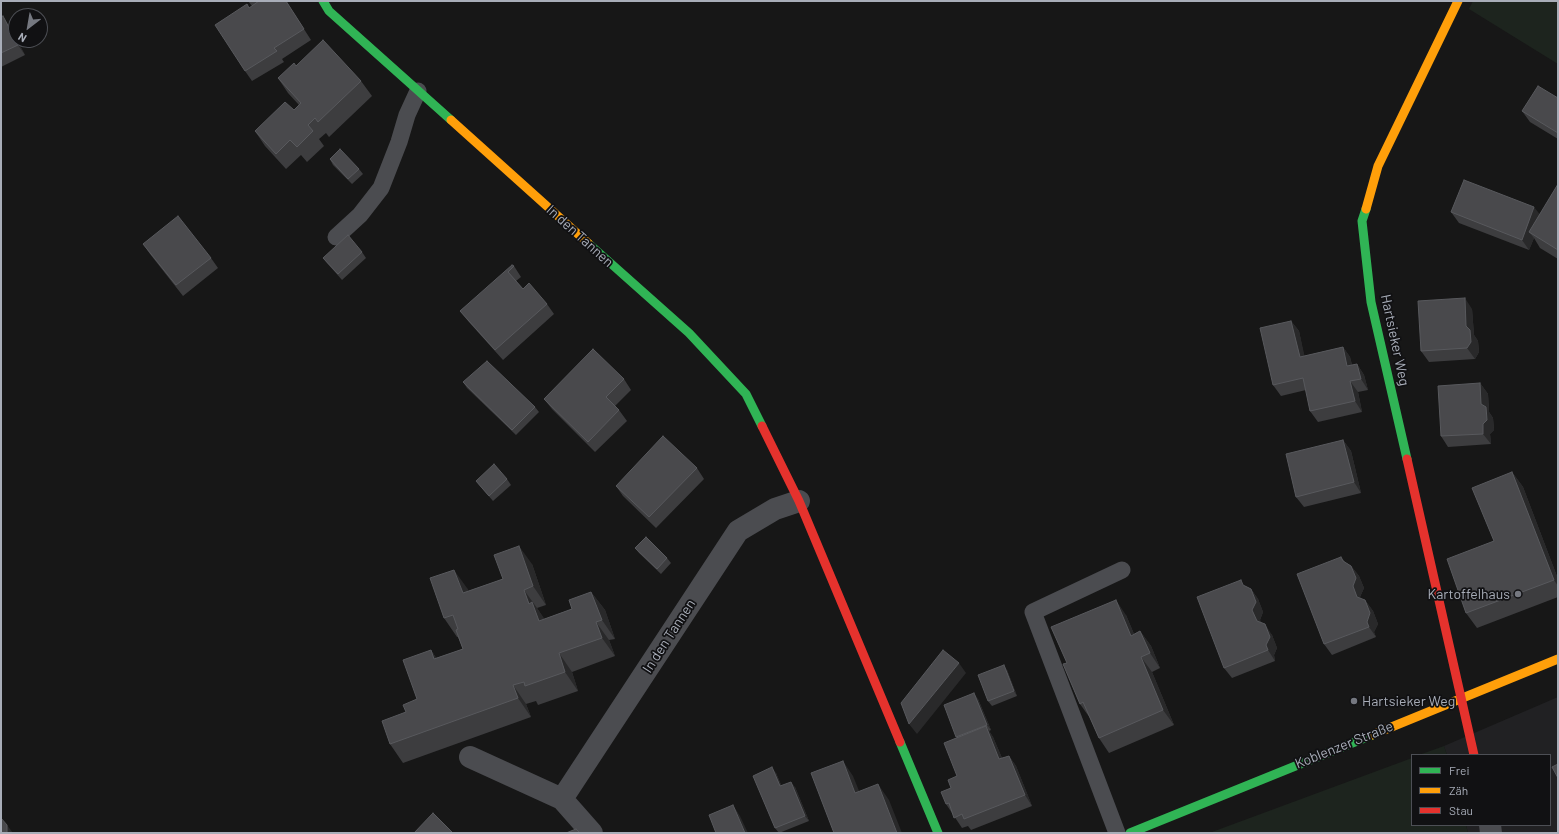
<!DOCTYPE html>
<meta charset="utf-8">
<style>
body{margin:0}
#map{position:relative;width:1559px;height:834px;overflow:hidden;background:#171717;font-family:Barlow,sans-serif}
canvas{display:block}
.frame{position:absolute;inset:0;border:2px solid #a8adb8;pointer-events:none}
.legend{position:absolute;left:1411px;top:754px;width:140px;height:72px;box-sizing:border-box;background:#111113;border:1px solid #4d4f55;margin:0;padding:5px 7px;list-style:none;font-size:12px;color:#a8adb8}
.legend li{display:flex;align-items:center;gap:8px;height:20px}
.legend b{width:20px;border:1px solid #4d4f55}
.north{position:absolute;left:8px;top:8px;width:40px;height:40px;box-sizing:border-box;background:#111113;border:1px solid #4d4f55;border-radius:50%;rotate:211deg;font-size:11px;font-weight:700;line-height:16px;text-align:center;color:#a8adb8}
.north::after{content:'';display:block;margin:auto;width:14px;height:18px;background:#757880;clip-path:polygon(50% 0,100% 100%,50% 72%,0 100%)}
</style>
<div id="map">
<canvas width="1559" height="834"></canvas>
<div class="frame"></div>
<ul class="legend">
<li><b style="height:5px;background:#30b455"></b>Frei</li>
<li><b style="height:5px;background:#ff9f0a"></b>Zäh</li>
<li><b style="height:5px;background:#e5322d"></b>Stau</li>
</ul>
<div class="north">N</div>
</div>
<script>
const context = document.querySelector('canvas').getContext('2d');
context.lineJoin = 'round';
function fill(path, color) { context.fillStyle = color; context.fill(path, 'evenodd'); }
const toPath = rows => new Path2D(rows.map(r => 'M' + r).join(''));
function stroke(path, color, width, dash) { context.strokeStyle = color; context.lineWidth = width; context.lineCap = dash ? 'butt' : 'round'; context.setLineDash(dash || []); context.stroke(path); }
function label(font, color, halo, rows, align = 'center') {
  context.font = font + ' Barlow,sans-serif'; context.lineWidth = 3.5; context.setLineDash([]); context.textBaseline = 'middle'; context.strokeStyle = halo; context.fillStyle = color; for (const [text, x, y, turn = 0] of rows) {
    context.save(); context.translate(x, y); context.rotate((+turn || 0) * Math.PI / 180); context.textAlign = isNaN(turn) ? turn : align; if (halo) context.strokeText(text, 0, 0); context.fillText(text, 0, 0); context.restore();
  }
}
fill(toPath([
 [1558,697,1558,833,1468,833,1466,825,1550,825,1550,755,1447,755,1444,746]
]), '#212123');
fill(toPath([
 [1473,1,1558,1,1558,64,1469,9],
 [1444,746,1447,755,1419,755],
 [1412,758,1412,825,1466,825,1468,833,1212,832]
]), '#1d241e');
stroke(toPath([
 [336,237,360,215,381,188,399,142,407,115,418,91],
 [1117,833,1033,612,1122,570]
]), '#4b4c50', 17);
stroke(toPath([
 [470,757,562,799,592,833],
 [562,799,738,531,775,509,799,501],
 [1490,825,1491,833]
]), '#4b4c50', 22);
stroke(toPath([
 [323,1,329,11,451,120],
 [1366,209,1362,221,1371,302,1407,459],
 [589,244,689,333,746,394,762,426],
 [900,742,938,833],
 [1130,833,1372,735]
]), '#30b455', 9);
stroke(toPath([
 [451,120,589,244],
 [1366,209,1378,166,1458,1],
 [1372,735,1558,659]
]), '#ff9f0a', 9);
stroke(toPath([
 [762,426,799,501,900,742],
 [1407,459,1474,755]
]), '#e5322d', 9);
fill(toPath([
 [248,1,286,1,311,40,282,59,284,62,252,81,245,71,247,4,249,8,252,6],
 [1,17,10,27,25,55,1,67],
 [296,66,361,81,372,96,329,137,326,133,319,139,324,146,307,162,301,155,286,169,265,146,255,131,294,110,299,105,288,93,278,78],
 [1558,98,1558,139,1530,122,1522,111],
 [330,159,359,169,363,174,352,184,333,165],
 [1558,184,1558,259,1540,248,1534,238,1529,250,1459,223,1451,212,1540,215],
 [143,244,211,258,218,268,183,296,150,254],
 [362,252,366,258,342,280,327,263,323,258],
 [514,266,521,277,516,281,523,289,547,304,554,314,503,360,468,321,460,311],
 [1472,309,1474,335,1478,341,1479,352,1475,359,1429,362,1421,351],
 [1291,321,1299,331,1304,356,1343,347,1350,357,1352,365,1357,364,1364,375,1368,390,1358,392,1362,412,1318,422,1310,411,1306,390,1281,396,1273,385],
 [624,379,631,390,615,406,619,410,627,421,595,452,552,409,544,399],
 [463,382,535,407,539,412,516,435,467,388],
 [1480,383,1488,394,1489,412,1493,418,1494,430,1490,434,1491,444,1448,447,1441,436],
 [1343,440,1351,451,1361,493,1304,507,1296,497],
 [697,468,704,479,656,528,623,496,616,486],
 [1512,472,1523,487,1558,579,1558,597,1477,628,1466,613,1494,541],
 [507,479,511,485,493,501,480,486,476,481],
 [635,548,667,558,671,563,661,574,639,553],
 [1341,557,1345,562,1351,566,1359,576,1364,588,1360,597,1361,599,1365,600,1373,611,1378,624,1374,632,1376,637,1332,655,1324,644],
 [532,564,546,605,537,608,544,619,572,609,591,592,605,610,615,639,609,640,615,656,572,672,578,691,538,705,536,701,526,704,531,717,403,763,390,744,406,712,417,699,431,650,436,658,463,649,458,637,457,637,444,618,467,588,468,591,503,579],
 [1245,586,1251,589,1258,599,1263,612,1260,620,1261,623,1272,635,1277,648,1274,655,1275,661,1232,678,1224,668],
 [1126,615,1134,634,1140,631,1151,646,1160,668,1152,672,1174,725,1109,753,1099,738,1090,718,1080,704,1067,663],
 [1007,670,1017,696,992,706,988,701],
 [978,699,991,730,989,731,993,737,1002,758,1009,756,1016,766,1032,806,971,830,968,826,962,828,946,804,951,788,957,776,957,738,956,737],
 [776,773,781,785,795,787,809,821,779,833,775,828]
]), '#3d3d3f');
fill(toPath([
 [3,16,10,27,16,38,16,40,17,40,25,55,18,45],
 [1534,207,1542,217,1529,232,1534,238,1529,250,1522,240],
 [1465,298,1472,309,1474,335,1478,341,1479,352,1475,359,1467,348],
 [1291,321,1299,331,1307,367,1300,357],
 [1343,347,1350,357,1355,377,1347,366],
 [1357,364,1364,375,1368,390,1361,379],
 [1350,381,1358,392,1362,412,1355,401],
 [1480,383,1488,394,1489,412,1493,418,1494,430,1490,434,1491,444,1483,434],
 [1343,440,1351,451,1361,493,1354,482],
 [1512,472,1523,487,1558,579,1558,586,1554,580],
 [519,546,532,564,546,605,533,586],
 [1351,566,1359,576,1364,588,1360,597,1365,608,1357,597,1353,586],
 [454,570,467,588,476,612,463,593],
 [1251,589,1258,599,1263,612,1260,620,1264,632,1257,621,1252,610],
 [524,590,537,608,546,621,539,621,529,604],
 [591,592,605,610,615,639,602,620],
 [1116,600,1126,615,1141,651,1131,636],
 [1365,600,1373,611,1378,624,1374,632,1376,637,1369,627,1367,622],
 [596,622,609,640,615,656,602,638],
 [1265,624,1272,635,1277,648,1274,655,1275,661,1268,650,1266,645],
 [1140,631,1151,646,1160,668,1150,653],
 [431,650,444,669,434,659],
 [559,653,572,672,578,691,565,672],
 [1141,657,1152,672,1174,725,1163,710],
 [959,663,966,673,917,734,909,724],
 [1004,665,1007,670,1017,696,1014,691],
 [513,685,526,704,531,717,518,698],
 [974,693,978,699,991,730,987,725],
 [986,726,993,737,1007,770,999,759],
 [1009,756,1016,766,1032,806,1025,795],
 [843,761,853,776,866,808,855,793],
 [772,767,776,773,784,791,780,786],
 [791,782,795,787,809,821,805,816],
 [878,784,889,800,902,833,897,833],
 [733,805,740,816,748,833,745,833],
 [7,825,13,833,7,833]
]), '#29292a');
const building = toPath([
 [259,1,286,1,304,29,274,48,277,51,245,71,215,25,247,4,249,8,259,1],
 [3,16,18,45,1,53,1,17,3,16],
 [323,40,361,81,318,122,315,118,308,125,313,131,297,147,290,140,276,154,255,131,285,102,294,110,301,103,278,78,294,63,296,66,323,40],
 [1538,86,1558,98,1558,133,1522,111,1538,86],
 [340,149,359,169,348,179,330,159,340,149],
 [1464,180,1534,207,1522,240,1451,212,1464,180],
 [1558,184,1558,250,1529,232,1558,184],
 [178,216,211,258,176,285,143,244,178,216],
 [348,235,362,252,338,274,323,258,348,235],
 [512,265,514,266,508,272,523,289,529,283,547,304,495,350,460,311,512,265],
 [1465,298,1466,326,1470,330,1471,342,1467,348,1421,351,1418,301,1465,298],
 [1291,321,1300,357,1343,347,1347,366,1357,364,1361,379,1350,381,1355,401,1310,411,1303,378,1273,385,1260,328,1291,321],
 [593,349,624,379,606,397,619,410,588,442,544,399,593,349],
 [487,361,535,407,512,430,463,382,487,361],
 [1480,383,1481,404,1486,407,1487,420,1483,424,1483,434,1441,436,1438,386,1480,383],
 [663,436,697,468,649,517,616,486,663,436],
 [1343,440,1354,482,1296,497,1286,454,1343,440],
 [494,464,507,479,489,496,476,481,494,464],
 [1512,472,1554,580,1466,613,1447,559,1494,541,1472,488,1512,472],
 [646,537,667,558,657,569,635,548,646,537],
 [519,546,533,586,524,590,529,604,532,602,539,621,572,609,569,600,591,592,602,620,596,622,602,638,559,653,565,672,525,686,524,682,513,685,518,698,390,744,382,721,406,712,403,705,417,699,403,660,431,650,434,659,463,649,456,630,458,629,453,615,444,618,430,578,454,570,463,593,503,579,494,555,519,546],
 [1341,557,1343,561,1351,566,1356,578,1353,586,1357,597,1365,600,1370,613,1367,622,1369,627,1324,644,1297,574,1341,557],
 [1241,580,1243,585,1251,589,1256,602,1252,610,1257,621,1265,624,1270,637,1266,645,1268,650,1224,668,1197,597,1241,580],
 [1116,600,1131,636,1140,631,1150,653,1141,657,1163,710,1099,738,1083,702,1080,704,1063,664,1067,663,1051,627,1116,600],
 [943,650,959,663,909,724,901,703,943,650],
 [1004,665,1014,691,988,701,978,675,1004,665],
 [974,693,987,725,956,737,944,705,974,693],
 [986,726,999,759,1009,756,1025,795,964,819,962,814,954,818,949,803,946,804,941,792,951,788,948,780,957,776,944,743,986,726],
 [843,761,855,793,878,784,897,833,834,833,811,773,843,761],
 [1558,764,1558,778,1552,767,1558,764],
 [772,767,780,786,791,782,805,816,775,828,753,776,772,767],
 [733,805,745,833,716,833,709,815,733,805],
 [433,813,453,833,414,833,433,813],
 [1,818,7,825,7,833,1,833,1,818],
 [576,829,580,833,566,833,576,829]
]);
fill(building, '#49494c');
stroke(building, '#58595d', 1);
for (const [x, y, r, color] of [
 [1518,594,4,"#757880"],
 [1354,701,4,"#757880"]
]) { const dot = new Path2D(); dot.arc(x, y, r, 0, 2 * Math.PI); context.fillStyle = color; context.fill(dot); stroke(dot, '#111113', 1.5); }
label('14px', '#a8adb8', '#111113', [
 ["In den Tannen",580,236,42],
 ["Hartsieker Weg",1395,340,78],
 ["In den Tannen",669,636,-57],
 ["Koblenzer Straße",1344,745,-22]
]);
label('14px', '#a8adb8', '#111113', [
 ["Kartoffelhaus",1510,594],
 ["Hartsieker Weg",1362,701,"left"]
], 'right');
</script>
